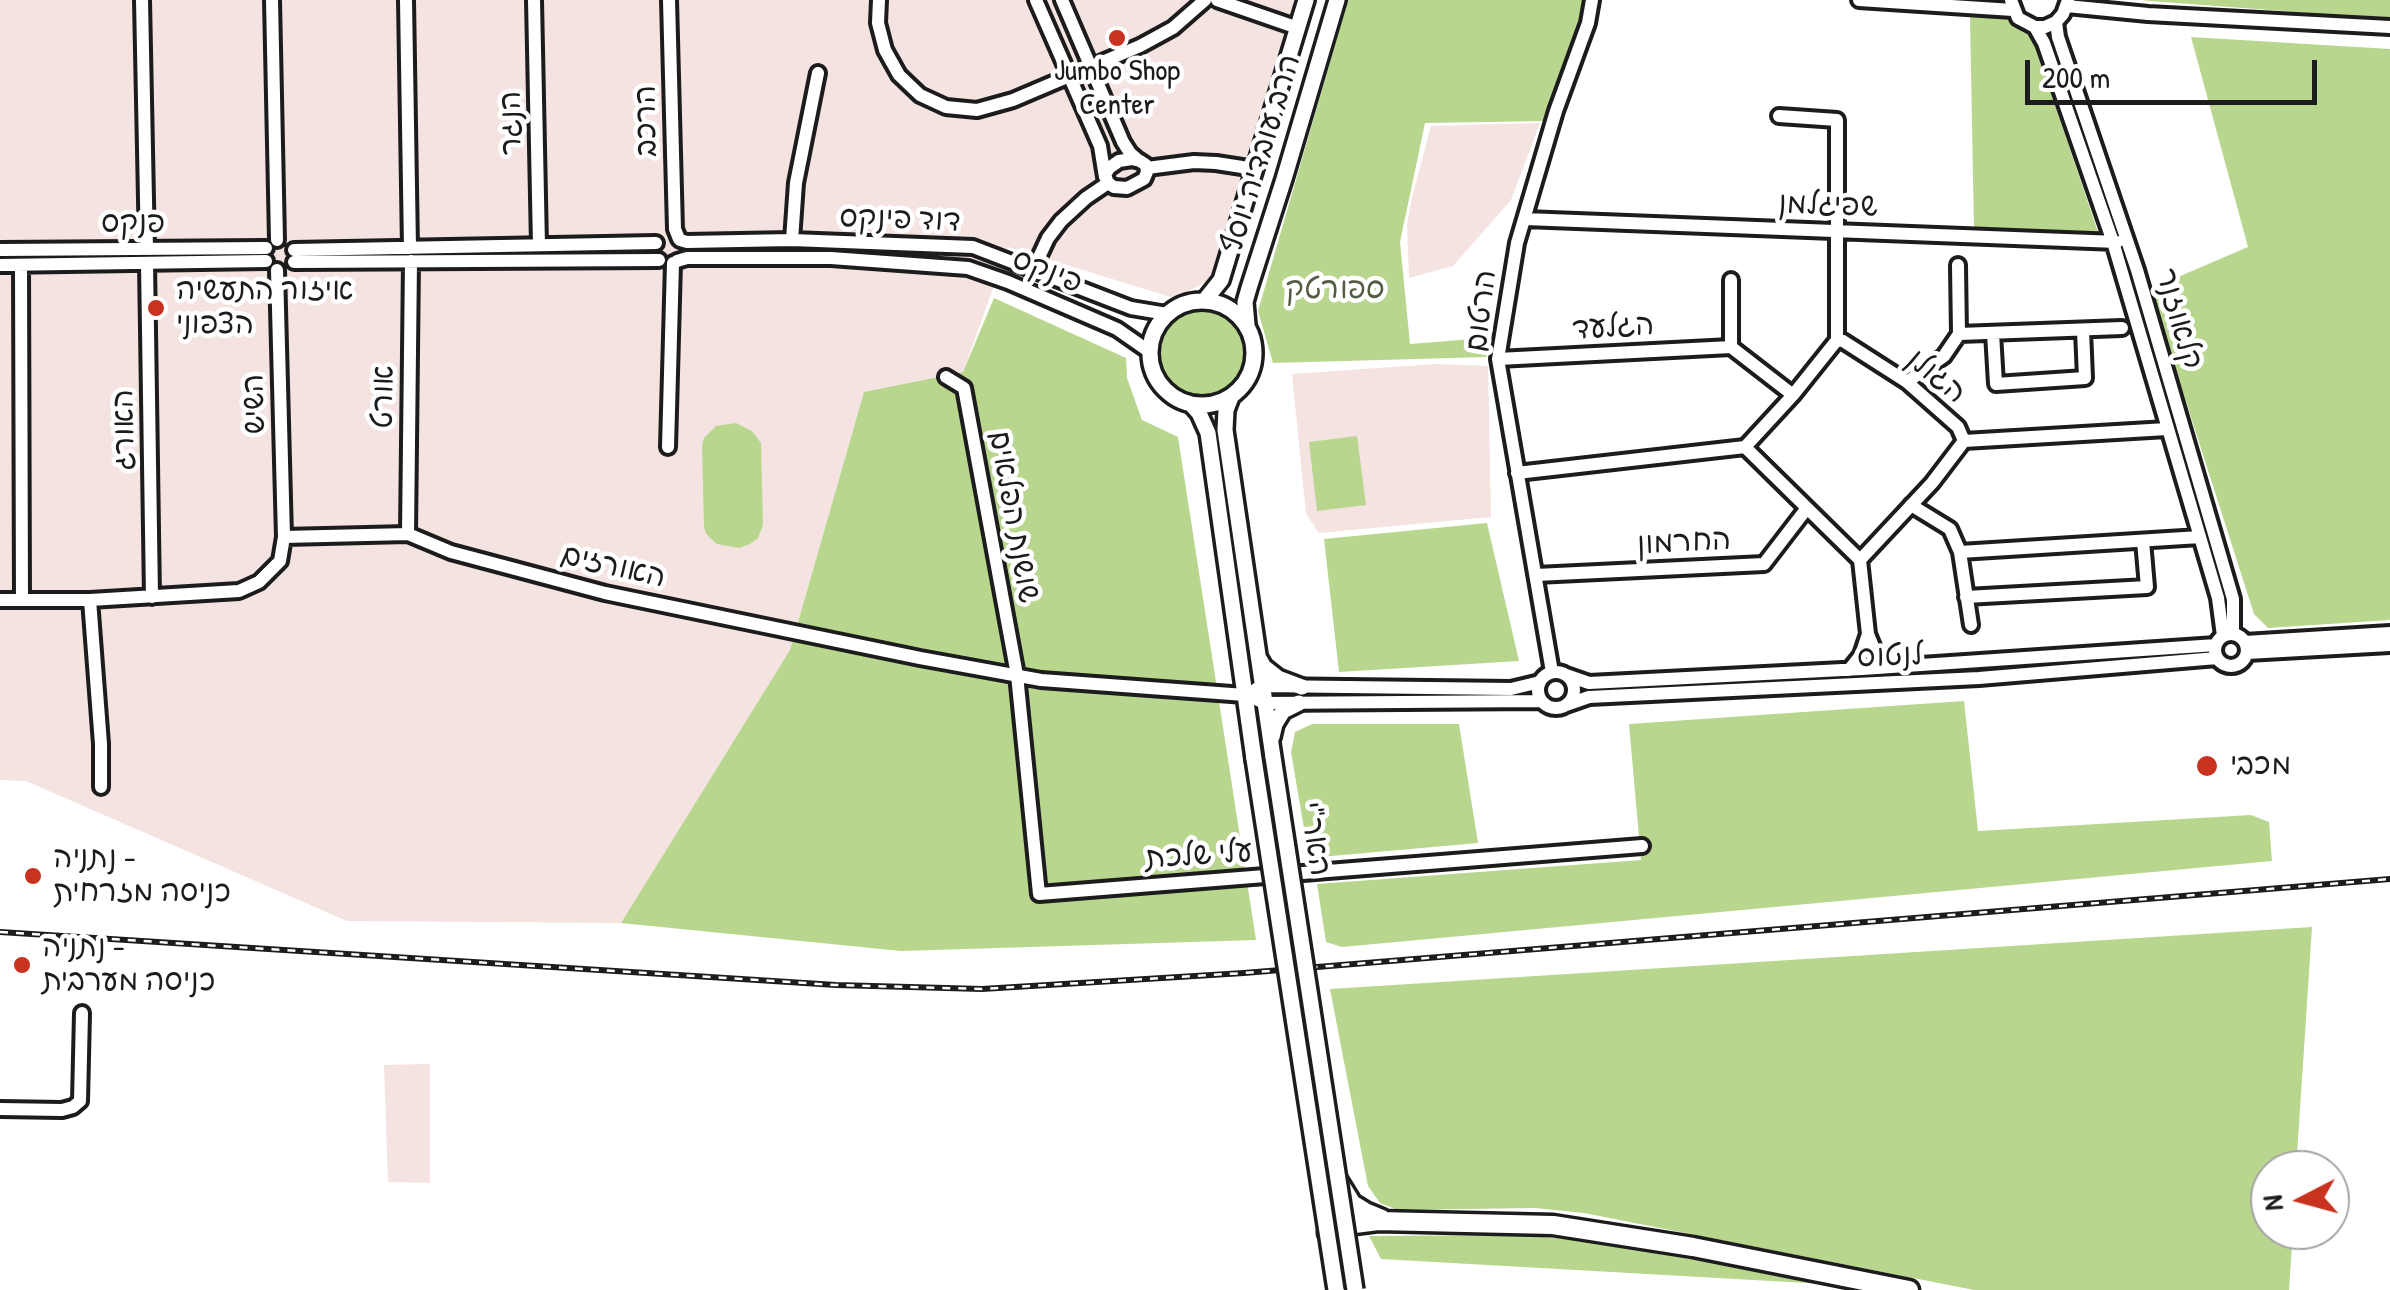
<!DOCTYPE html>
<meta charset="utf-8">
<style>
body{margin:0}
#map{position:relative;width:2390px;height:1290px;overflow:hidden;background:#fff;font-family:"Patrick Hand",sans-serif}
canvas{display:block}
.north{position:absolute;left:2250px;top:1150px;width:100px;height:100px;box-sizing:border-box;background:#fff;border:2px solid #a4a4a4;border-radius:50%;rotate:264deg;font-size:28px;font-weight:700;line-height:40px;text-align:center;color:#1c1c1c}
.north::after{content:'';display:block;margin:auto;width:35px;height:45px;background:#c8321e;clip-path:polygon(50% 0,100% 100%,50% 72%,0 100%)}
.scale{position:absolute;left:2025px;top:60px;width:292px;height:45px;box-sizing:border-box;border:5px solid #1c1c1c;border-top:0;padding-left:12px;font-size:30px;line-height:35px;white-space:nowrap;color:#1c1c1c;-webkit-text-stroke:8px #fff;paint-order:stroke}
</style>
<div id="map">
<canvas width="2390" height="1290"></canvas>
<div class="north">N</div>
<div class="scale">200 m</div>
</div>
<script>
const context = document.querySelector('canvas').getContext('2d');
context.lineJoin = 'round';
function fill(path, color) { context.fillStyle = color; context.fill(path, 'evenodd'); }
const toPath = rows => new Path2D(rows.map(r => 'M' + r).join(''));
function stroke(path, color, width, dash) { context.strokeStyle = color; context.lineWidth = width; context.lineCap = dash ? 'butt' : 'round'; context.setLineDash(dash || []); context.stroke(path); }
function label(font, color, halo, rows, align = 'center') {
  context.font = font + ' "Patrick Hand","Playpen Sans Hebrew",sans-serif'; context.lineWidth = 9; context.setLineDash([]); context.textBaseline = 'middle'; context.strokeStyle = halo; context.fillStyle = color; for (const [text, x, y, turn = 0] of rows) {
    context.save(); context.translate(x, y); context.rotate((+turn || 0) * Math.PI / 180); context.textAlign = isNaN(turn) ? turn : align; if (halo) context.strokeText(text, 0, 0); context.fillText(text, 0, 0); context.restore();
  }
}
fill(toPath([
 [0,0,1300,0,1213,279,1174,298,1008,247,963,372,864,392,790,650,621,923,347,921,26,781,0,780],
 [1540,123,1511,200,1453,266,1409,278,1407,225,1412,197,1431,126],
 [1435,364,1488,366,1491,517,1319,533,1306,514,1292,374],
 [430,1064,430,1183,388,1182,384,1065]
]), '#f4e3e0');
fill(toPath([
 [1348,0,1591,0,1547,121,1425,123,1400,242,1410,344,1486,338,1487,357,1273,363,1258,311],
 [2142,0,2390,0,2390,19,2150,1],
 [2009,15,2031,34,2099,235,1974,231,1970,16],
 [2191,37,2390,49,2390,620,2268,628,2254,614,2150,289,2248,247],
 [994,298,1126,358,1127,378,1142,420,1178,437,1256,940,901,951,621,923,790,650,864,392,963,372],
 '1156 353a47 47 0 1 1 94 0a47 47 0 1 1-94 0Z',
 [736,423,752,431,761,443,763,525,758,538,750,544,739,548,717,544,706,534,704,527,702,445,704,438,716,426],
 [1357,436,1366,505,1317,511,1309,442],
 [1487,523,1519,661,1339,672,1324,539],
 [1964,701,1978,831,2251,815,2269,822,2272,861,1342,947,1326,942,1317,884,1641,860,1629,724],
 [1312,724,1459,724,1478,843,1309,858,1291,752,1295,732],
 [2312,927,2296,1170,2270,1170,2270,1230,2293,1230,2289,1290,1974,1290,1584,1213,1535,1208,1398,1210,1380,1203,1368,1186,1330,989],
 [1506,1235,1560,1238,1632,1249,1842,1285,1381,1259,1369,1236]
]), '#b8d68e');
const minor = toPath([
 [142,0,147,249],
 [272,0,277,240],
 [406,0,410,248],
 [534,0,539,245],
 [669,0,675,229,679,239],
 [879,0,878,23,885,50,899,75,920,95,946,107,977,110,1013,100,1140,46,1173,28,1205,0],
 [1036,0,1100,146,1105,177],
 [1062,0,1123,142,1130,153,1138,160],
 [1217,0,1298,28],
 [1859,0,2013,10],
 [2011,0,2018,18,2035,27,2045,27,2056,22,2063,14,2068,0],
 [2067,6,2148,14,2390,27],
 [2056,22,2058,37,2137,270,2233,599,2233,634],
 [2035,27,2044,43,2113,242,2218,598,2223,636],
 [1779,116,1837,120,1837,340],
 [1132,159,1140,161,1146,165,1147,172,1144,179,1127,188,1114,187,1108,183,1105,175,1109,168,1119,161,1132,159],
 [1147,168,1194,162,1216,163,1255,169],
 [1525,219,2117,242],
 [680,240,687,242,792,240,973,247,1131,308,1167,314],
 [792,240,796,183,818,73],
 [0,250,266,248],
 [294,250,656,243],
 [677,261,687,258,831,258,968,268,1008,282,1117,329,1150,352],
 [294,262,659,260],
 [147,263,152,597],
 [0,265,266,261],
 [21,265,22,600],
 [1958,265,1959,334],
 [277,270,284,537],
 [1033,270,1048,238,1061,221,1086,198,1108,183],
 [1731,280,1731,347],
 [1993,333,1996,384,2085,378,2083,330],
 [1959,334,2122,328],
 [1498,359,1731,347,1793,395],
 [946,377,964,388,1017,675,1039,894,1642,846],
 [1907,382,1944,356,1959,334],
 [1964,441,2167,429],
 [668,447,673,263],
 [1517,473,1745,447],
 [1911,505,1950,529,1960,552,1971,625],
 [408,534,411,261],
 [1960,552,2200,537],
 [1860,560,1932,483,1964,441,1958,427,1907,382,1843,341,1837,340,1793,395,1745,447,1860,560,1868,634,1877,656,1890,667],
 [1536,575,1764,564,1807,508],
 [1966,597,2147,587,2143,541],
 [0,600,90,600,239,591,259,582,280,561,284,537,408,534,451,552,605,593,920,658,1041,680,1245,695,1265,703,1541,701],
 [90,600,101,744,101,787],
 '2215 650a16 16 0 1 1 32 0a16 16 0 1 1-32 0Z',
 [2245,642,2390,633],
 [2247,653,2390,645],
 [1849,670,1861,655,1868,634],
 '1538 690a18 18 0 1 1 36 0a18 18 0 1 1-36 0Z',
 [1552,672,1498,359,1517,243,1556,111,1588,23,1592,0],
 [1566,675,1589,683,1862,669,2216,645],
 [1256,689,1263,686,1511,689,1540,682],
 [1566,705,1589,697,1979,678,2217,658],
 [0,1109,62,1110,73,1107,80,1101,82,1013]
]);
const major = toPath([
 [1205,300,1221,280,1306,0],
 '1150 353a52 52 0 1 1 104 0a52 52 0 1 1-104 0Z',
 [1247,325,1245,302,1249,288,1284,179,1337,0],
 [1231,397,1226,410,1225,430,1273,757],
 [1191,404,1199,413,1208,433,1254,759],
 [1260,660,1264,667,1278,678,1302,687],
 [1272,737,1275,724,1283,711,1299,703]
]);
const highway = toPath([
 [1339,1183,1352,1204,1365,1212,1382,1219],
 [1328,1233,1347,1225,1378,1221,1553,1225,1693,1247,1909,1290]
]);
stroke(minor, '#1c1c1c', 20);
stroke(major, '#1c1c1c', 22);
stroke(highway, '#1c1c1c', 25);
stroke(minor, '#fff', 12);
stroke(major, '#fff', 15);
stroke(highway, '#fff', 18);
const rail = toPath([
 [0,932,836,985,982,989,1244,973,2390,879]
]);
stroke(rail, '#1c1c1c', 6);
stroke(rail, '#fff', 2.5, [8]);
const majorBridge = toPath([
 [1273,757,1355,1290],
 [1254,759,1336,1290]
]);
stroke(majorBridge, '#1c1c1c', 22, []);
stroke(majorBridge, '#fff', 15);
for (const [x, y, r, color] of [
 [1117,38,10,"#c8321e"],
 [156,308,10,"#c8321e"],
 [2207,766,12,"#c8321e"],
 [33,876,10,"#c8321e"],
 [22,965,10,"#c8321e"]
]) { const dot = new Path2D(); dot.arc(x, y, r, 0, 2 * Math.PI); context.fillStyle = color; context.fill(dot); stroke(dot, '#fff', 4); }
label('30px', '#1c1c1c', '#fff', [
 ["Jumbo Shop",1117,72,"center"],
 ["Center",1117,106,"center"],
 ["איזור התעשיה",176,291],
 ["הצפוני",176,325],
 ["מכבי",2230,766],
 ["נתניה -",53,859],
 ["כניסה מזרחית",53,893],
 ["נתניה -",42,948],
 ["כניסה מערבית",42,982]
], 'left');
label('30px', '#1c1c1c', '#fff', [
 ["הרכב",647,121,-91],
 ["הנגר",512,123,-91],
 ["הרב עובדיה יוסף",1262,154,-73],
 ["שפיגלמן",1828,206,2],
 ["דוד פינקס",900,220,2],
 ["פנקס",133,224],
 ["פינקס",1047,272,22],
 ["הרטום",1482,311,-83],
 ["קלאוזנר",2178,319,74],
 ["הגלעד",1613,328,-3],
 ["הגולן",1936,377,39],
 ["אורט",384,397,-89],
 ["השיש",255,404,-92],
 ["האורג",125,430,-91],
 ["שושנת הפלאים",1013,517,80],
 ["החרמון",1684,543,-3],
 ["האורזים",613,567,13],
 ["לנטוס",1890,657,-2],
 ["האר\"י",1314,839,81],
 ["עלי שלכת",1199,856,-4]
]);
label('30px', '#535d44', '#fff', [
 ["ספורטק",1335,290]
]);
</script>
